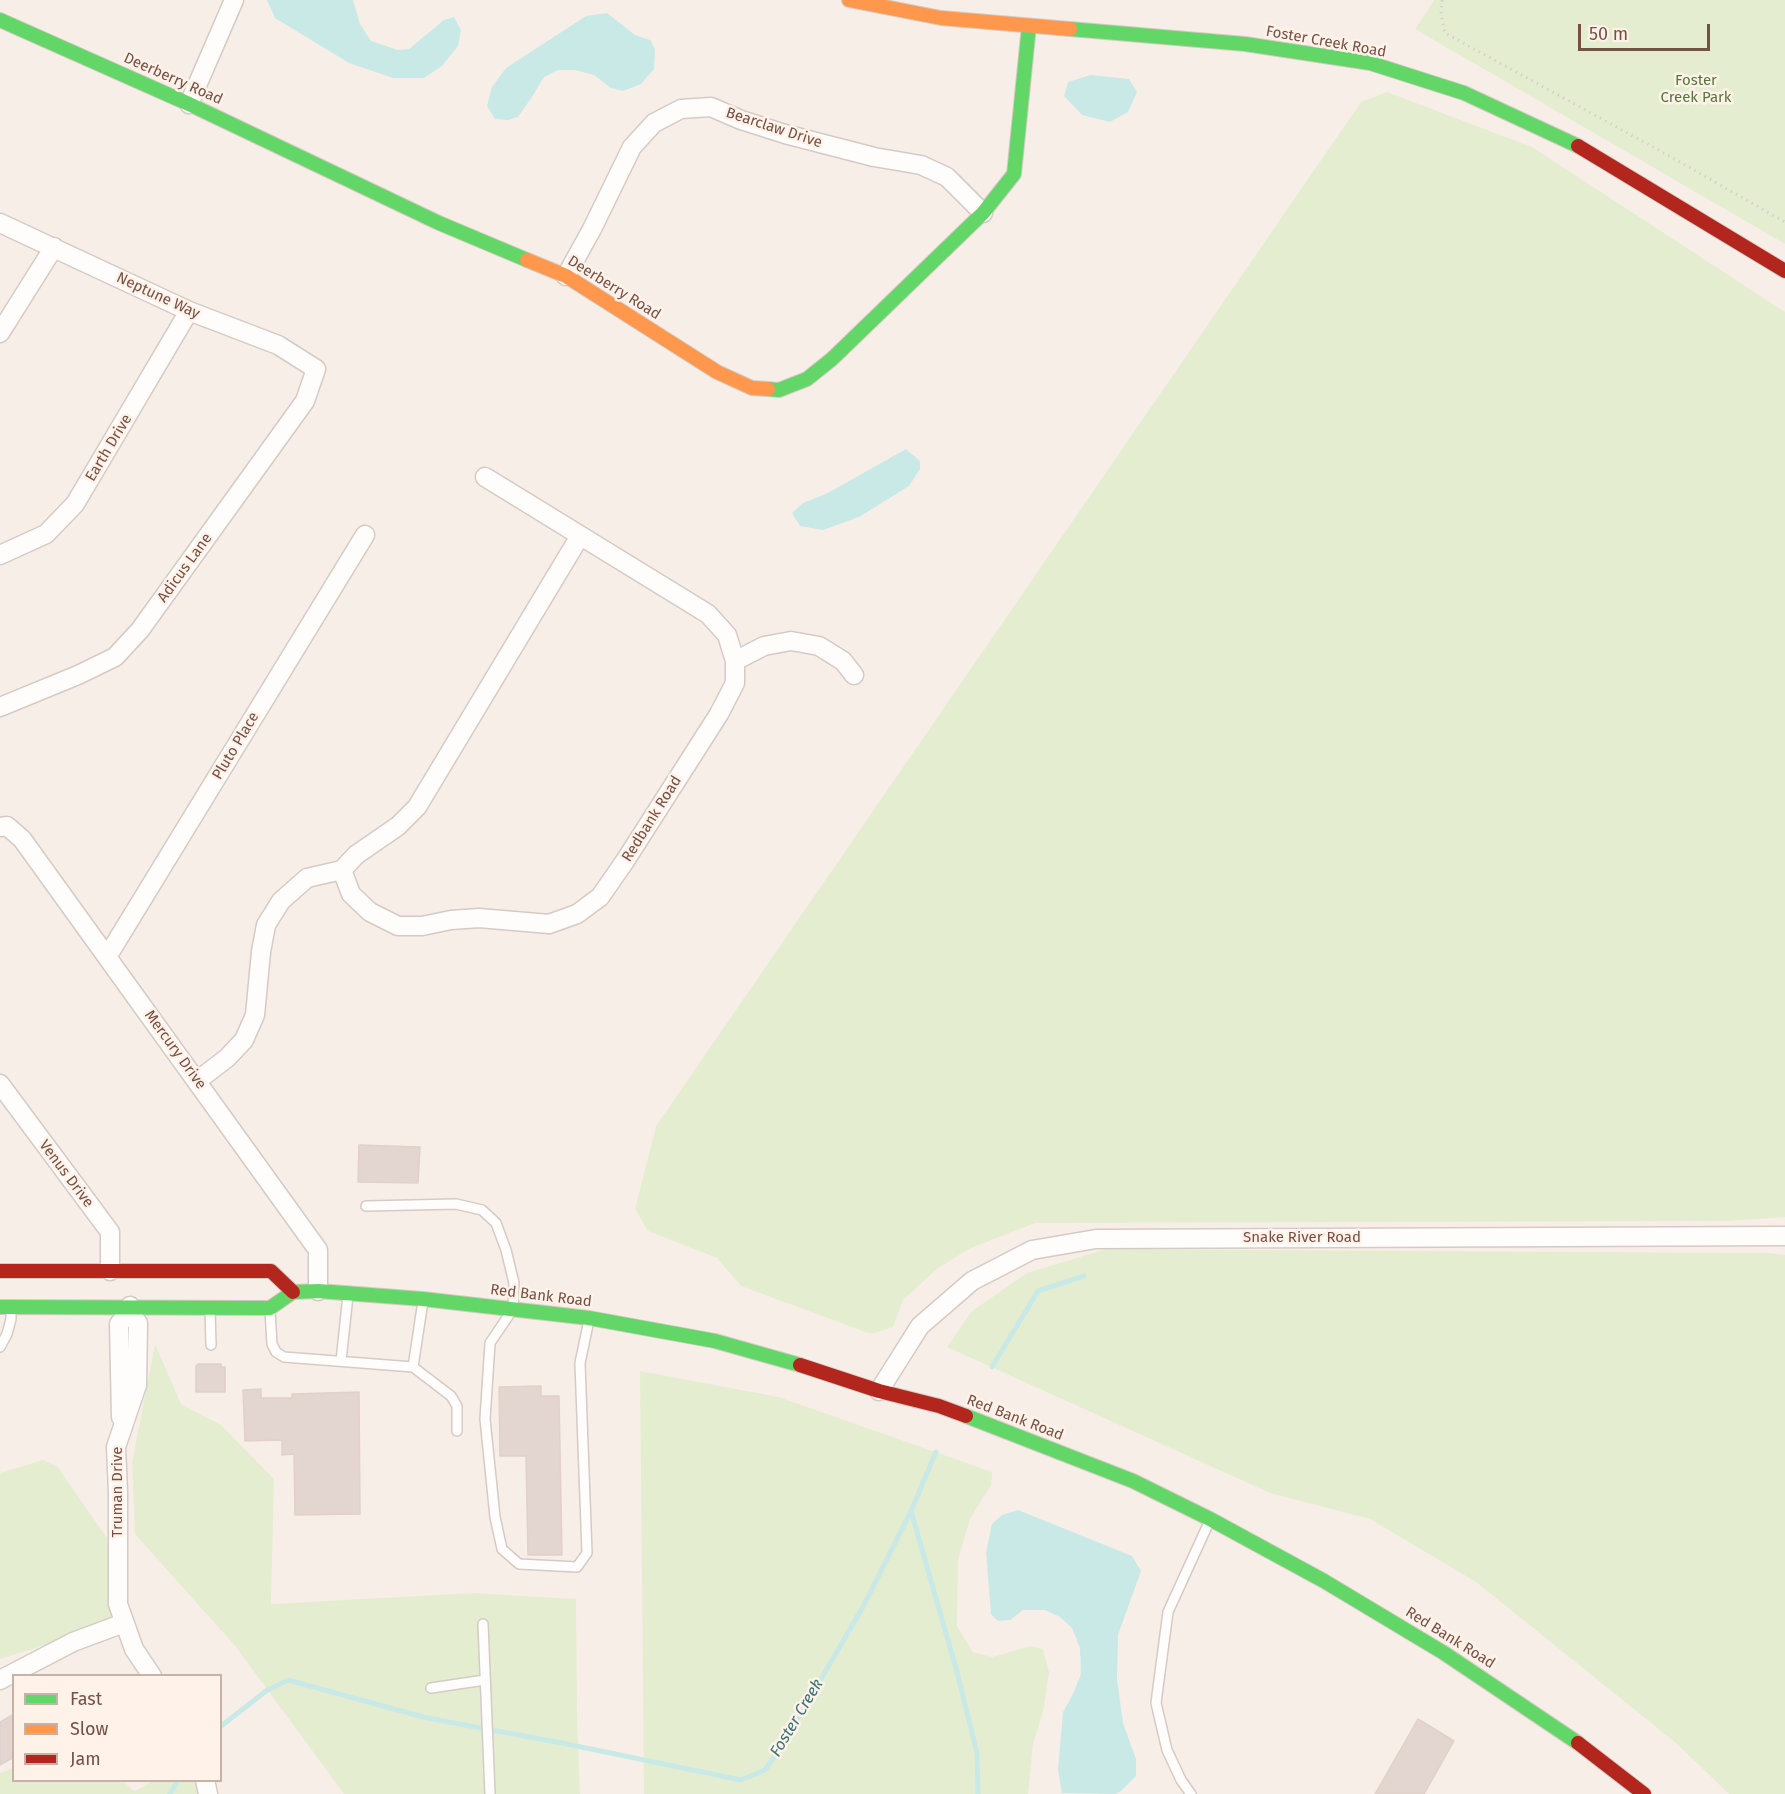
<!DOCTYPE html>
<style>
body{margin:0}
#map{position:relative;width:1785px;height:1794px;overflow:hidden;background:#f7efe7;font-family:"Fira Sans",sans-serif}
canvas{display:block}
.legend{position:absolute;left:12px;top:1674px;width:210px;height:108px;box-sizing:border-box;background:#fff2e8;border:2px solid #c8b1a8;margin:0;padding:8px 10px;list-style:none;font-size:18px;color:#755047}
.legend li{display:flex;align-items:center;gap:12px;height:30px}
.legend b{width:30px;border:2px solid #c8b1a8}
.scale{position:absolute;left:1578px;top:24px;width:132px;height:27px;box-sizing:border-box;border:3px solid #755047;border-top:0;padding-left:8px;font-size:18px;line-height:21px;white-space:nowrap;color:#755047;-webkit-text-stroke:4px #fff2e8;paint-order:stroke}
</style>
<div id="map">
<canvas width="1785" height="1794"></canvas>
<ul class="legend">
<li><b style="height:8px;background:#63d668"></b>Fast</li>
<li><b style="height:8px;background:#ff974d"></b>Slow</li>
<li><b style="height:8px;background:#b3261e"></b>Jam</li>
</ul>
<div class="scale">50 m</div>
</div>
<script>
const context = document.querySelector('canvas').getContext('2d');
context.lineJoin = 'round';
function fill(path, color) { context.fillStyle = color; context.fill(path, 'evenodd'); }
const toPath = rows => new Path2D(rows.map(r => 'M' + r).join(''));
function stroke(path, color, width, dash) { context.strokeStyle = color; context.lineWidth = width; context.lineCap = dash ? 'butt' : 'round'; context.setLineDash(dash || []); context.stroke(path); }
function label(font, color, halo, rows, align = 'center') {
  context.font = font + ' "Fira Sans",sans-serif'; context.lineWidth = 5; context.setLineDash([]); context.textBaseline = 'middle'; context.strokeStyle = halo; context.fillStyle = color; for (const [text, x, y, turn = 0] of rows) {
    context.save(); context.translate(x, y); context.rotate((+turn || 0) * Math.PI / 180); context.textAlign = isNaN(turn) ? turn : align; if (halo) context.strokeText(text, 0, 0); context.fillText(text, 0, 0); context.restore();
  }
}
fill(toPath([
 [1434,0,1785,0,1785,244,1415,29],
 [1387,92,1532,147,1785,312,1785,1217,1728,1221,1035,1223,971,1248,938,1268,903,1300,893,1327,871,1334,741,1286,717,1258,648,1231,635,1209,656,1126,1361,102],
 [1106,1249,1768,1253,1785,1255,1785,1794,1729,1794,1676,1743,1476,1582,1370,1519,1270,1493,947,1347,972,1311,1027,1273],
 [155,1344,181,1404,221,1425,274,1479,271,1604,473,1593,576,1599,577,1715,580,1794,344,1794,236,1647,135,1534,132,1463],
 [640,1371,779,1397,992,1472,991,1485,970,1519,958,1560,957,1626,973,1652,992,1657,1031,1646,1043,1649,1049,1672,1044,1708,1033,1744,1028,1794,644,1794],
 [43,1460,57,1466,107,1538,115,1617,77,1635,0,1659,0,1473],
 [13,1768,14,1780,123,1781,134,1791,147,1785,150,1781,198,1781,200,1794,0,1794,0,1773]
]), '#e5edd1');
fill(toPath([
 [267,0,353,0,360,24,371,41,398,50,409,49,444,20,454,17,461,30,458,46,442,66,424,78,393,78,349,63,275,18],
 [607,13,635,35,650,40,655,49,654,69,641,84,623,91,611,88,594,75,575,70,558,70,544,77,532,97,518,117,508,120,495,119,487,106,492,87,506,68,586,16],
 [1091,75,1129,79,1137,92,1128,112,1110,122,1082,115,1064,96,1068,82],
 [906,449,920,461,920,469,909,486,859,517,823,530,800,526,792,513,803,503,826,494],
 [1018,1510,1132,1556,1141,1571,1118,1635,1117,1679,1123,1723,1136,1759,1136,1776,1121,1791,1115,1794,1062,1793,1058,1770,1063,1712,1073,1694,1081,1674,1080,1648,1072,1628,1060,1617,1045,1610,1023,1610,1010,1620,998,1621,991,1614,986,1552,992,1524,1002,1515]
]), '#c9e9e7');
stroke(toPath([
 [992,1367,1038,1291,1084,1276],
 [911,1511,957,1672,977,1753,978,1794],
 [220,1727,266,1691,288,1680,427,1718,562,1743,741,1780,765,1770,785,1741,864,1605,911,1511,936,1452],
 [170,1794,178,1780]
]), '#c9e9e7', 5);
const building = toPath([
 [359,1145,420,1147,418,1183,358,1182,359,1145],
 [198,1364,221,1364,221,1367,225,1367,225,1392,196,1392,196,1366,198,1364],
 [541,1386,541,1396,559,1396,562,1555,528,1555,526,1456,500,1456,499,1387,541,1386],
 [261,1389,261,1398,292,1398,292,1394,359,1392,360,1514,295,1515,294,1454,282,1455,282,1440,245,1441,243,1390,261,1389],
 [14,1714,14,1757,0,1765,0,1722,14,1714],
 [1418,1719,1454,1741,1424,1794,1375,1794,1418,1719]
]);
fill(building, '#e3d5cf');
stroke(building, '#e0d1c9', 1.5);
const lane = toPath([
 [366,1206,456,1204,482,1210,496,1223,506,1250,514,1283,513,1309,490,1343,485,1419,495,1517,502,1549,519,1564,577,1567,587,1553,580,1363,589,1320],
 [210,1309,211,1345],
 [270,1311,272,1344,276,1352,284,1357,413,1367,451,1396,457,1406,457,1431],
 [0,1347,7,1334,11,1319,11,1309],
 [341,1361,348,1295],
 [413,1367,423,1301],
 [483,1624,490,1794],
 [431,1688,485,1680],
 [1191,1794,1181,1780,1167,1750,1156,1703,1168,1612,1210,1520]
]);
const street = toPath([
 [189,104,234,0],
 [0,223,189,311,278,345,316,369,305,401,140,630,115,657,78,675,0,707],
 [566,276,592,229,632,147,654,123,681,109,711,107,741,120,785,134,874,157,921,165,947,177,983,213],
 [0,333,54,247],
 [0,555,46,534,75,504,189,311],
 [735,661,764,646,791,641,819,646,843,661,854,675],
 [0,827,7,826,22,839,318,1250,318,1291],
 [342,870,351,894,370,912,398,926,422,926,451,920,479,918,549,924,577,914,600,897,625,861,719,714,735,683,735,661,727,635,708,614,485,477],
 [107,957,365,535],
 [197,1081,227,1058,244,1040,255,1015,261,952,266,925,281,901,307,878,342,870,356,855,398,826,417,807,580,536],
 [0,1084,110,1232,110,1271],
 [130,1306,129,1313,138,1323,137,1385,116,1447,118,1492,118,1604,134,1649,152,1676],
 [879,1391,920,1326,972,1281,1032,1250,1096,1239,1785,1236],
 [121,1417,119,1324,129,1313],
 [0,1680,73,1642,124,1623],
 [205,1780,208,1794]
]);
const fast = toPath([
 [0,20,189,104,439,223,527,260],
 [1070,29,1245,44,1370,63,1464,93,1578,146],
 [768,389,779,390,807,379,832,359,983,213,1014,174,1029,26],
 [0,1307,270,1308,293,1292,318,1291,423,1299,589,1318,715,1341,800,1365],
 [966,1416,1133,1481,1210,1519,1324,1581,1444,1653,1578,1743]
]);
const slow = toPath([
 [849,0,941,18,1070,29],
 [527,260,566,276,717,372,752,388,768,389]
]);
const jam = toPath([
 [1578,146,1785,271],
 [0,1271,271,1271,293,1292],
 [800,1365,879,1391,939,1406,966,1416],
 [1578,1743,1644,1794]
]);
stroke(lane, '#d5cac5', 12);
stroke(street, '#d5cac5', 21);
stroke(fast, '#d6cac4', 16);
stroke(slow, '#d6cac4', 16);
stroke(jam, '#d6cac4', 16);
stroke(toPath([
 [1442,0,1441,14,1445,33,1664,153,1785,222]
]), '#d9cfcb', 3, [1.5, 4.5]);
stroke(lane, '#fefdfb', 9);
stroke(street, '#fefdfb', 18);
stroke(fast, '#63d668', 14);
stroke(slow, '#ff974d', 14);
stroke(jam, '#b3261e', 14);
label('15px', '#755047', '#fff2e8', [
 ["Foster Creek Road",1326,42,10],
 ["Deerberry Road",173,79,24],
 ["Bearclaw Drive",774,128,18],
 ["Deerberry Road",614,288,32],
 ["Neptune Way",158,296,25],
 ["Earth Drive",109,448,-59],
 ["Adicus Lane",185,568,-54],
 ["Pluto Place",236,746,-59],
 ["Redbank Road",652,819,-58],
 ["Mercury Drive",175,1050,54],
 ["Venus Drive",66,1174,53],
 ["Snake River Road",1302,1238],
 ["Red Bank Road",541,1296,7],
 ["Red Bank Road",1015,1418,21],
 ["Truman Drive",118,1492,-90],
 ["Red Bank Road",1450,1638,32]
]);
label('15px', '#56763c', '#fff2e8', [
 ["Foster",1696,81],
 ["Creek Park",1696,98]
]);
label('italic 16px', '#387474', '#fff2e8', [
 ["Foster Creek",797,1718,-59]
]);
</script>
